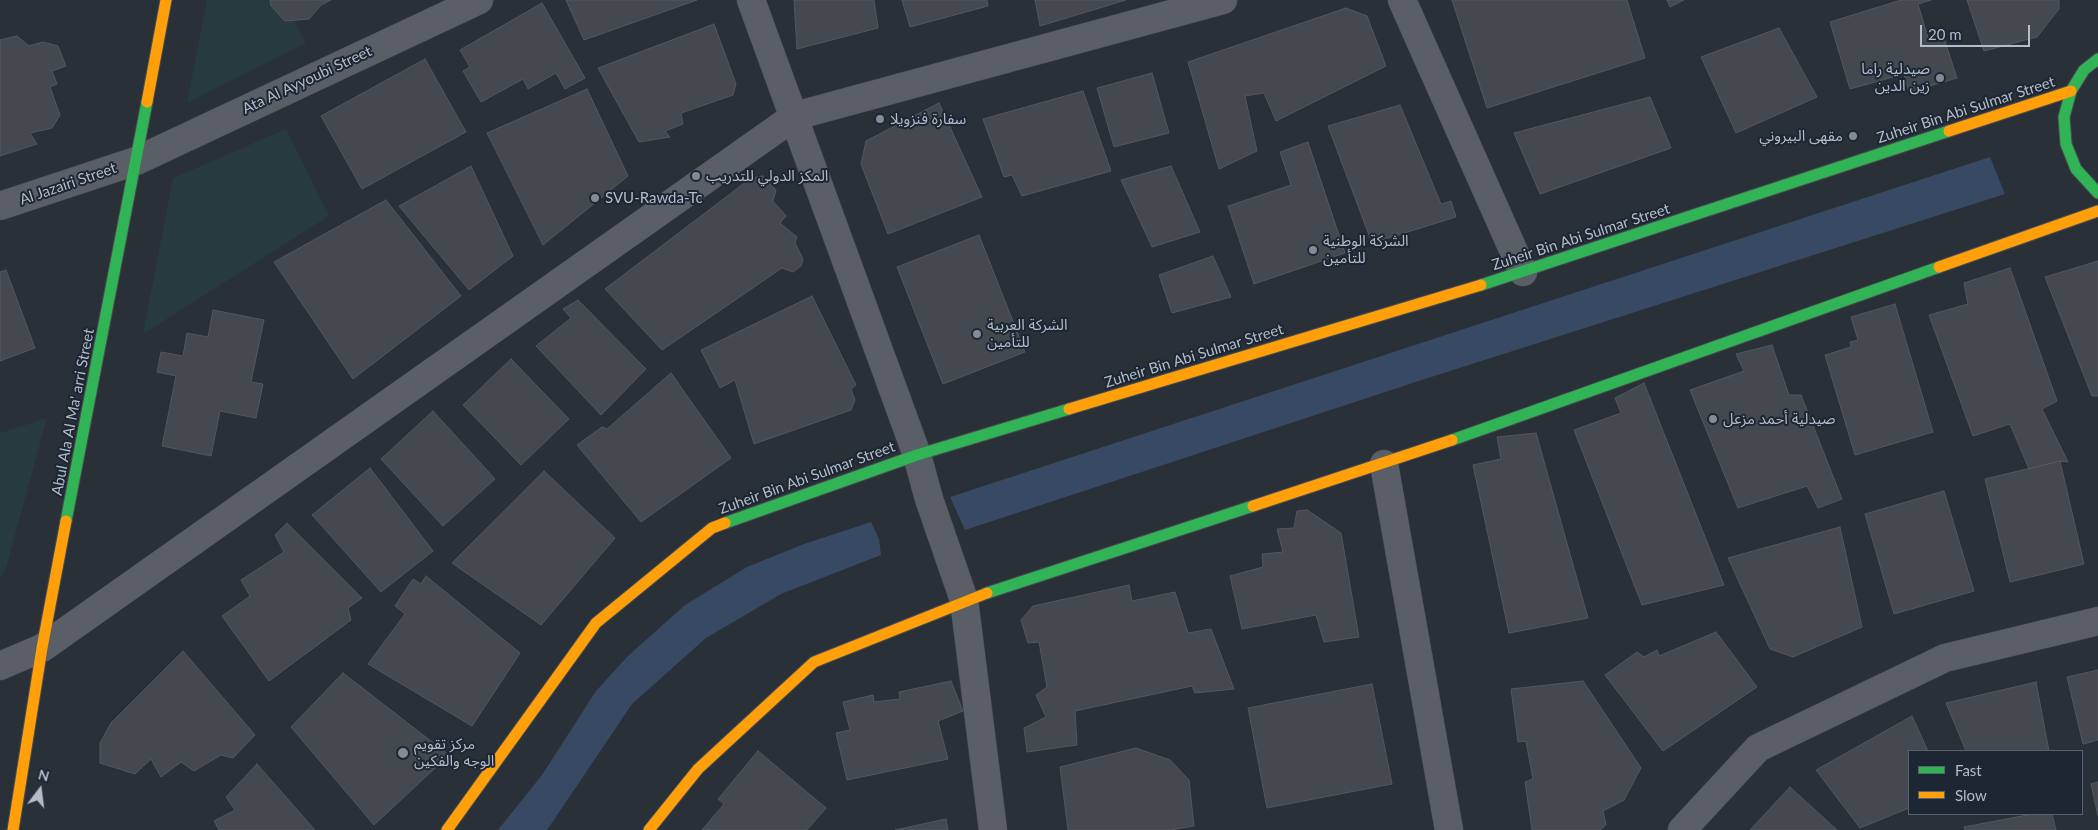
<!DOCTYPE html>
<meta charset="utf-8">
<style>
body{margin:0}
#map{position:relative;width:2098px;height:830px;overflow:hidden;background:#2a3038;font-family:Lato,sans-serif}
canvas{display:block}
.legend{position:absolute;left:1908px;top:750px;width:175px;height:65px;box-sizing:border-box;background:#1d2633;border:1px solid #59626f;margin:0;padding:6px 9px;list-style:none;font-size:15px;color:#b4bcc9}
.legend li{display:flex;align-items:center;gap:10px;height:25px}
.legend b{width:25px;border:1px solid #59626f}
.north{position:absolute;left:15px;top:765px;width:50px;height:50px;-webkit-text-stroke:4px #1d2633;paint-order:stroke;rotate:15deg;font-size:14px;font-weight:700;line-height:20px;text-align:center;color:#b4bcc9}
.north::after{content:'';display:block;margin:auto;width:18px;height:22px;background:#b4bcc9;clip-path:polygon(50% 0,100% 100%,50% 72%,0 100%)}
.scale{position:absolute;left:1920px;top:25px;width:110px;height:22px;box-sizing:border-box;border:2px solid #b4bcc9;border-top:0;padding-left:6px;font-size:15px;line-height:18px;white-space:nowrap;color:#b4bcc9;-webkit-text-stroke:4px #1d2633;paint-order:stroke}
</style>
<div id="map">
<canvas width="2098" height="830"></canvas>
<ul class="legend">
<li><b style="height:6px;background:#30b455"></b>Fast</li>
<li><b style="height:6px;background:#ff9f0a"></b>Slow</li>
</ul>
<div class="north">N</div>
<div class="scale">20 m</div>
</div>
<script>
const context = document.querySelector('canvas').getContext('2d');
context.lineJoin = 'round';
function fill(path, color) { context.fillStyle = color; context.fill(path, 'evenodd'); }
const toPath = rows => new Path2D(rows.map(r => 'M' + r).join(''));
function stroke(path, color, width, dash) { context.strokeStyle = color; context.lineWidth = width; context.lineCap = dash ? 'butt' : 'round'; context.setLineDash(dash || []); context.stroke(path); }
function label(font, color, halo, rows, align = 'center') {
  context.font = font + ' Lato,"Noto Sans Arabic",sans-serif'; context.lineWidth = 4; context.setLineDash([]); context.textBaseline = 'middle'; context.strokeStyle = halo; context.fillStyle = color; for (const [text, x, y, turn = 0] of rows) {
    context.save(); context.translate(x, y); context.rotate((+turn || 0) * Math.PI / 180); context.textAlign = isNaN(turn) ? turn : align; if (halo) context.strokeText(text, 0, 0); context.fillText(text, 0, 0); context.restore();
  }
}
fill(toPath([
 [207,0,283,0,306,43,187,103],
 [286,129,329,216,143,334,173,178],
 [47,418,6,568,0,578,0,433]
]), '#273a3e');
fill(toPath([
 [1990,157,2005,194,1425,379,965,530,950,497],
 [871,522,879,539,881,555,781,594,706,638,632,704,547,830,498,830,542,775,596,691,628,656,685,605,747,567,804,544]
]), '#384963');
const building = toPath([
 [270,0,331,0,321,5,309,19,285,21,271,6,270,0],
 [566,0,697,0,584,40,566,0],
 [794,0,874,0,878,28,797,49,794,0],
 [902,0,987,0,988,6,910,27,902,0],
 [1035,0,1126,0,1040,26,1035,0],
 [1452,0,1627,0,1645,58,1487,108,1452,0],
 [1667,0,1684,0,1670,7,1667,0],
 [1901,0,1931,0,1918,4,1928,38,1941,29,1957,78,1909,92,1904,74,1850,89,1830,22,1901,0],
 [1967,0,2059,0,2059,9,2037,37,1984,51,1967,0],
 [542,3,585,78,565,89,556,73,528,89,523,79,481,102,463,71,470,67,460,50,542,3],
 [1346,8,1367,16,1386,66,1276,121,1264,93,1245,96,1257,151,1219,169,1188,62,1346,8],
 [714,24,736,84,733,95,681,113,683,124,665,131,670,137,639,142,598,68,714,24],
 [1779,28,1817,97,1736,133,1701,57,1779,28],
 [17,36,29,46,43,42,58,46,66,66,52,71,57,84,50,87,60,115,52,128,30,133,37,144,0,156,0,40,17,36],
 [425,59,466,132,362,189,321,116,425,59],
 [1152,73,1169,133,1114,147,1097,88,1152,73],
 [587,89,628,176,543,245,487,133,587,89],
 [1083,91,1111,171,1022,196,1012,175,1004,177,983,119,1083,91],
 [1650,97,1671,148,1540,194,1514,133,1650,97],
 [939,103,982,197,888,234,861,164,866,141,939,103],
 [1400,105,1441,204,1451,201,1456,217,1372,243,1328,126,1400,105],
 [1308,142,1345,253,1254,284,1228,206,1291,185,1280,152,1308,142],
 [471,166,513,256,469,290,399,206,471,166],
 [1171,166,1200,232,1152,247,1121,180,1171,166],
 [763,176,776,190,773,201,786,216,780,223,797,237,795,243,803,259,801,266,793,272,782,268,662,350,605,289,751,178,763,176],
 [386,200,461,296,353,379,274,262,386,200],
 [979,235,1025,352,943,384,897,267,979,235],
 [1213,256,1231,297,1172,313,1159,275,1213,256],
 [2098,261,2098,396,2092,396,2045,277,2098,261],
 [2010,268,2057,401,2042,409,2068,462,2060,461,2029,469,2010,424,1973,436,1929,315,1968,304,1964,283,2010,268],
 [6,270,35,348,0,361,0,272,6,270],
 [812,296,856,385,851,389,855,400,851,410,754,444,735,380,720,388,701,350,812,296],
 [578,300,646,369,601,415,536,346,571,318,563,309,578,300],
 [1895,304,1933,432,1855,455,1825,355,1851,347,1850,342,1858,340,1851,317,1895,304],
 [213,310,264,320,251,382,263,384,256,418,220,411,211,456,162,446,176,376,157,372,161,352,183,356,187,333,208,337,213,310],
 [1772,345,1789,395,1801,395,1842,499,1818,508,1807,486,1738,508,1690,390,1744,371,1736,354,1772,345],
 [511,359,569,419,521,465,463,405,511,359],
 [671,373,731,458,641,522,577,445,602,427,607,429,671,373],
 [1644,383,1724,585,1642,605,1574,430,1621,413,1615,398,1644,383],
 [433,411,495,479,443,526,381,459,433,411],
 [1536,433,1588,618,1509,633,1473,465,1501,459,1497,437,1536,433],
 [2060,461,2084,564,2010,582,1985,479,2060,461],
 [370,468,433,551,381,592,312,515,370,468],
 [544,471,615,538,541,625,452,563,544,471],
 [1944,491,1974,591,1894,614,1865,514,1944,491],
 [1307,510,1341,533,1359,637,1324,642,1316,615,1242,629,1230,576,1263,567,1262,554,1283,552,1277,529,1294,528,1297,511,1307,510],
 [287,523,362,598,348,608,351,620,269,681,222,616,250,596,241,580,284,552,275,535,287,523],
 [1840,527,1862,627,1793,657,1770,649,1728,558,1840,527],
 [426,576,520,653,472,726,368,664,405,614,395,606,413,579,421,584,426,576],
 [1129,585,1132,601,1175,592,1188,633,1211,629,1234,689,1195,693,1192,686,1075,711,1077,745,1027,752,1024,728,1046,717,1036,695,1047,687,1039,642,1028,643,1021,620,1033,606,1129,585],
 [1716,632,1757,687,1663,751,1605,675,1637,652,1644,657,1657,650,1659,656,1716,632],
 [183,651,255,735,233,758,221,755,194,771,181,762,161,777,151,759,135,774,100,763,100,743,111,723,183,651],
 [2098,670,2098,740,2083,744,2067,677,2098,670],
 [343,673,449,755,374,825,291,727,343,673],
 [951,681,963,711,938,721,948,759,847,780,836,733,850,730,843,702,873,695,874,702,900,699,899,692,951,681],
 [1583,681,1641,768,1624,800,1603,811,1606,825,1600,830,1532,830,1525,782,1533,779,1526,741,1518,742,1511,689,1583,681],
 [2036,682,2049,751,1966,751,1946,703,2036,682],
 [1372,684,1392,784,1267,808,1248,708,1372,684],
 [1912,716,1928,751,1909,751,1909,808,1860,828,1816,770,1912,716],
 [1136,748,1170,760,1189,780,1194,826,1170,830,1068,830,1060,767,1136,748],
 [758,751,826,808,807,830,702,830,724,804,718,799,758,751],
 [257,764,315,830,219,830,214,821,235,810,226,797,257,764],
 [2098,782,2098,816,2091,784,2098,782],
 [1790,787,1837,830,1750,830,1790,787],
 [2033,814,2052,814,2056,830,1965,830,1964,827,2033,814],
 [946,819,948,830,895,830,946,819]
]);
fill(building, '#444950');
stroke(building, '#52575f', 1);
const street = toPath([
 [751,0,917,455,929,499,964,600,993,830],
 [1402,0,1523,272],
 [0,206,136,161,479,0],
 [1384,464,1449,830],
 [0,666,42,648,795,116,1223,0],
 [1682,830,1758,748,1945,658,2098,621]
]);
const fast = toPath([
 [2098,59,2084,70,2071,91,2064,117,2066,144,2076,169,2098,193],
 [1481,285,1949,131],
 [1452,440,1939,267],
 [66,521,147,102],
 [725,523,917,455,1069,409],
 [987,593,1253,506]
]);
const slow = toPath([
 [147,102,166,0],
 [1949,131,2071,91],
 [1939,267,2098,211],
 [1069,409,1481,285],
 [1253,506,1452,440],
 [13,830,42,648,66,521],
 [447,830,596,623,712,528,725,523],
 [649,830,698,769,814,662,987,593]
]);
stroke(street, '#484c53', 29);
stroke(fast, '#484c53', 13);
stroke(slow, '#484c53', 13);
stroke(street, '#5a5e66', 28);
stroke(fast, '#30b455', 11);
stroke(slow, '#ff9f0a', 11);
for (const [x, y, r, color] of [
 [1940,78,5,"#848b96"],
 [880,119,5,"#848b96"],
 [1853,136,5,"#848b96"],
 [696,176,5,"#848b96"],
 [595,198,5,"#848b96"],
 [1313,250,5,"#848b96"],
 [977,334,5,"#848b96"],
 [1713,419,5,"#848b96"],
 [403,753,6,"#848b96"]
]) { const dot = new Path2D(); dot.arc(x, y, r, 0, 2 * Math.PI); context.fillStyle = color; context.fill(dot); stroke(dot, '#1d2633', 2); }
label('15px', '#b4bcc9', '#1d2633', [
 ["صيدلية راما",1930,69,"right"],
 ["زين الدين",1930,86,"right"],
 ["سفارة فنزويلا",890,119],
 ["مقهى البيروني",1843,136,"right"],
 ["المكز الدولي للتدريب",706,176],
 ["SVU-Rawda-Tc",605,198],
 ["الشركة الوطنية",1323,241],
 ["للتأمين",1323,258],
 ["الشركة العربية",987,325],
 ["للتأمين",987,342],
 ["صيدلية أحمد مزعل",1723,419],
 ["مركز تقويم",414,744],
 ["الوجه والفكين",414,761]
], 'left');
label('15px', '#b4bcc9', '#1d2633', [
 ["Ata Al Ayyoubi Street",307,80,-25],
 ["Zuheir Bin Abi Sulmar Street",1966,110,-18],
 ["Al Jazairi Street",68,184,-19],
 ["Zuheir Bin Abi Sulmar Street",1581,237,-18],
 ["Zuheir Bin Abi Sulmar Street",1194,356,-17],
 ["Abul Ala Al Ma' arri Street",73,412,-79],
 ["Zuheir Bin Abi Sulmar Street",807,478,-20]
]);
</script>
